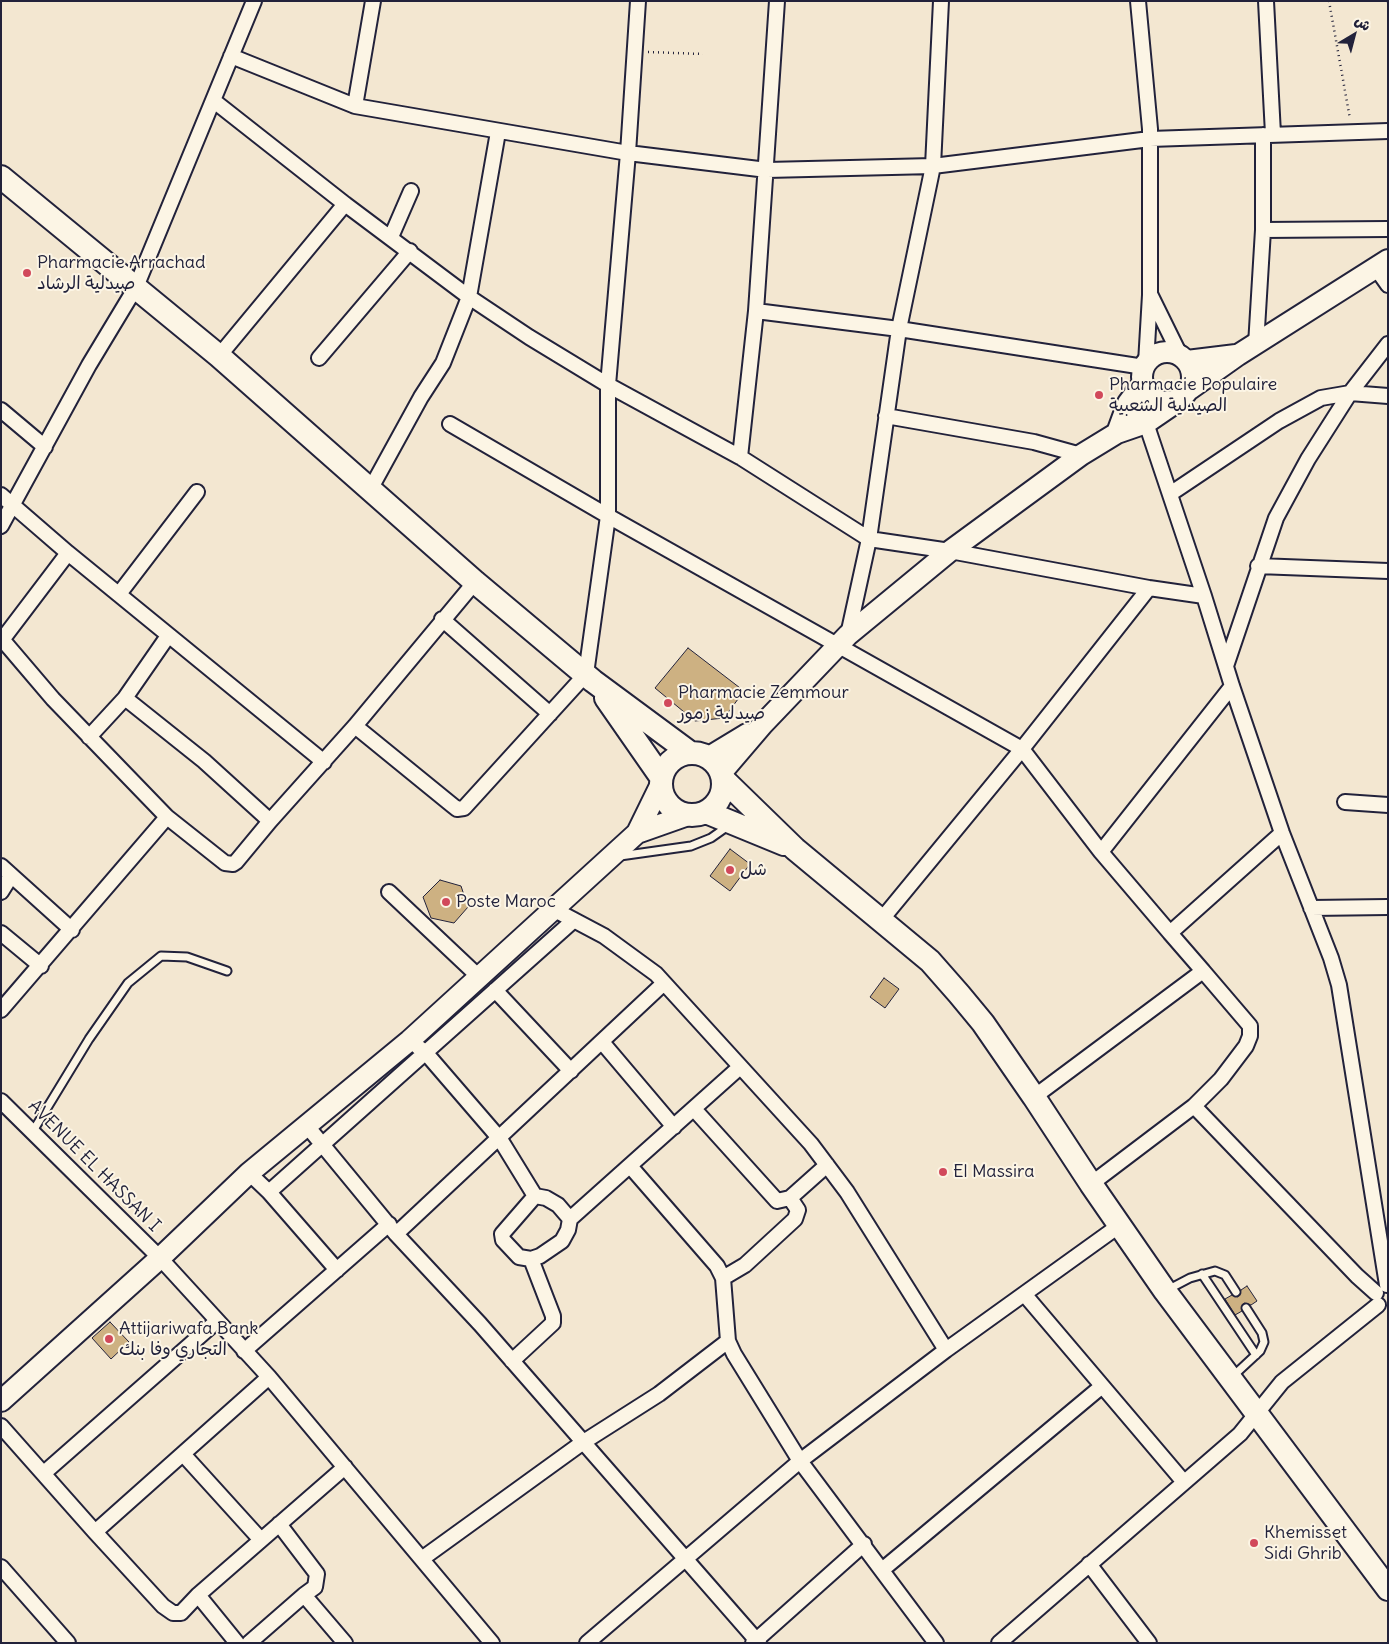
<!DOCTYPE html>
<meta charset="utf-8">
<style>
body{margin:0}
#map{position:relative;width:1389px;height:1644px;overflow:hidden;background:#f3e7d1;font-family:Delius,"Playpen Sans Arabic",sans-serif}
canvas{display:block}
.frame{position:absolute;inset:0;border:2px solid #22223b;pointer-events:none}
.north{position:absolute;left:1329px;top:10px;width:50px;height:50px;-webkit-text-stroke:4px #fcf5e5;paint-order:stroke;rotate:37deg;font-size:14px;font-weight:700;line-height:20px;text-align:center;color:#22223b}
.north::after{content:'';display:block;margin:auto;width:18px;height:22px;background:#22223b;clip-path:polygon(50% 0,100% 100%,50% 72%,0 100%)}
</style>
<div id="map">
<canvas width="1389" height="1644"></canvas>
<div class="frame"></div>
<div class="north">ش</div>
</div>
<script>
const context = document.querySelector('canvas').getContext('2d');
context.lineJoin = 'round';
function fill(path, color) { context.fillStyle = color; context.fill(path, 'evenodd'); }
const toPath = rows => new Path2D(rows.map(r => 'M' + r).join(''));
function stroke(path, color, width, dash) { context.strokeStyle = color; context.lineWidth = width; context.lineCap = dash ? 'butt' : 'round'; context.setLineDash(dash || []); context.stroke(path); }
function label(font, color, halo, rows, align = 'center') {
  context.font = font + ' Delius,"Playpen Sans Arabic",sans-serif'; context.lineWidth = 4; context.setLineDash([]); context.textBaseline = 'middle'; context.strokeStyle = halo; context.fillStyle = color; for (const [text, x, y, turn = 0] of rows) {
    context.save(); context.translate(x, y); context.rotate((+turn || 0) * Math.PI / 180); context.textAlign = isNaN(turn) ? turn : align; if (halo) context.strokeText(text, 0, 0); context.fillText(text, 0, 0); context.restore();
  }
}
const building = toPath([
 [688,648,744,691,724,718,695,721,655,688,688,648],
 [730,849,750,864,730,891,710,876,730,849],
 [440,880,461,886,468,907,454,923,431,918,423,897,440,880],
 [884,978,899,989,885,1008,870,997,884,978],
 [1247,1286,1257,1301,1251,1305,1244,1303,1242,1311,1235,1315,1225,1299,1232,1295,1238,1297,1241,1290,1247,1286],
 [110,1322,129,1342,111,1359,92,1338,110,1322]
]);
fill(building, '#cdb182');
stroke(building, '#22223b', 1);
const lane = toPath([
 [620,856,691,846,711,838,728,826],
 [33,1131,89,1039,128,983,161,956,187,957,227,971],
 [1202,1274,1256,1355],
 [1169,1289,1190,1278,1215,1271,1225,1275,1236,1292],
 [1232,1377,1260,1351,1264,1342,1262,1333,1246,1308]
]);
const street = toPath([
 [1138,1,1150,129,1150,295,1146,363],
 [1266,1,1273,134],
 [231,56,355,106,628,153,767,170,933,166,1150,139,1388,131],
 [214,101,345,204,469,297,529,337,608,385,740,457,869,539,950,551,1149,588,1204,596],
 [355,106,373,1],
 [1263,230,1388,229],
 [391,237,411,191],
 [1376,268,1388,285],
 [1151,296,1180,355],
 [756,311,899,329,1144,367],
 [1256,345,1263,230,1263,135],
 [219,356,345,204],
 [319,358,410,251],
 [1128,403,1146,423,1204,596,1232,686,1282,833,1331,958,1339,985,1387,1285],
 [1,410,45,447],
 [886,416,1034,442,1081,455],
 [450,424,608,516,1022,749,1101,852,1170,933],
 [740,457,756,311,777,1],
 [371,488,421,397,443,363,469,297,498,132],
 [1170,494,1279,421,1321,398,1350,393,1388,396],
 [1,495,68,553,324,762],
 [1,526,89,365,136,287,254,1],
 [1258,566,1388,571],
 [119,594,197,492],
 [442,619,550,714],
 [848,635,869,539,899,329,933,166,941,1],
 [1,638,53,699,167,817,225,863,233,864,236,862,270,821],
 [2,640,68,553],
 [1226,666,1276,518,1308,459,1350,393,1388,344],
 [125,698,204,761,270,821,355,726,475,582],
 [355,726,452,805,457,809,464,808,586,674,608,516,608,385,628,153,638,1],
 [89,737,125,698,168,636],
 [1345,802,1388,805],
 [1101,852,1232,686],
 [1,866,72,930],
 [1,892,11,876],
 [389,892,478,976],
 [1311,908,1388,907],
 [553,909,604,936,656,974,811,1144,847,1192,946,1350],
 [882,919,1022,749,1149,588],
 [1,933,41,966],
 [1203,971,1170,933,1282,833],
 [495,990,571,1071],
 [1,1010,167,817],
 [602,1042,674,1127],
 [418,1047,425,1052,500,1139,535,1196,546,1198,558,1205,570,1219],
 [1034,1097,1203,971,1250,1026,1250,1036,1246,1046,1221,1079,1194,1106],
 [1,1101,160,1258,269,1377,492,1643],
 [694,1109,777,1201,790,1198,827,1165],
 [307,1126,396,1234,480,1324,759,1643],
 [630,1166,717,1266,723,1278,728,1341,734,1354,800,1461,936,1643],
 [249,1173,269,1192,574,920],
 [1091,1184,1194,1106,1357,1276,1376,1293],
 [269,1192,337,1270],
 [535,1196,502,1234,503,1240,519,1257,531,1259,540,1256,562,1241,568,1230,570,1219,740,1067],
 [396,1234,664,983],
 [723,1278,745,1265,795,1219,798,1210,790,1198],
 [1025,1295,1183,1481],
 [244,1351,389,1224],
 [512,1361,553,1323,553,1316,531,1259],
 [1,1426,95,1532,163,1606,173,1613,181,1613,198,1595,345,1467],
 [183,1454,261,1540],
 [44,1473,217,1321],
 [279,1524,317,1574,315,1587,304,1595,345,1643],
 [95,1532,269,1377],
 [423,1558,582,1443,659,1394,728,1341],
 [1089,1564,1149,1643],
 [1,1567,68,1643],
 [882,1570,1101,1387],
 [198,1595,237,1643],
 [249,1643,304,1595],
 [587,1643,800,1461,946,1350,1120,1225],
 [753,1643,864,1544],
 [999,1643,1240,1434,1282,1382,1378,1305]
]);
const secondary = toPath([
 '1142 377a25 25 0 1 1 50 0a25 25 0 1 1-50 0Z',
 [1187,361,1236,355],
 [1190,389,1238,355,1388,260],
 [1117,433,1128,403,1143,383],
 [709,757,747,734],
 [722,772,763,724,848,635,950,551,1081,455,1117,433,1146,423,1181,399],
 [637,833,688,815],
 [1,1401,160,1258,249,1173,409,1041,637,833,661,784]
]);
const primary = toPath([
 [1,177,219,356,475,582,593,681,689,752],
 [606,698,661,777],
 '661 784a31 31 0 1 1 62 0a31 31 0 1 1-62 0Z',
 [723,779,795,849,930,961,959,994,983,1023,1034,1097,1091,1184,1165,1291,1388,1589],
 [706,812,784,844]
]);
stroke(lane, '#22223b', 11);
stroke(street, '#22223b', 18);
stroke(secondary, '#22223b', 24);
stroke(primary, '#22223b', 26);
stroke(toPath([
 [1329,1,1350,119],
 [1387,1,1388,6],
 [648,52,703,54]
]), '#22223b', 2.5, [1, 4]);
stroke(lane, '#fcf5e5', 7);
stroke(street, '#fcf5e5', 14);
stroke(secondary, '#fcf5e5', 20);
stroke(primary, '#fcf5e5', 22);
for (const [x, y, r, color] of [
 [27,273,5,"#d1495b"],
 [1099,395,5,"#d1495b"],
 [668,703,5,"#d1495b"],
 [730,870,5,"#d1495b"],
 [446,902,5,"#d1495b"],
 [943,1172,5,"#d1495b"],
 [109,1339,5,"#d1495b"],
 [1254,1543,5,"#d1495b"]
]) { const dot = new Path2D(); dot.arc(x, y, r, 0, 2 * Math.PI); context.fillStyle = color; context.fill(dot); stroke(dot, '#fcf5e5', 2); }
label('18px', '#22223b', '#fcf5e5', [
 ["Pharmacie Arrachad",37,263],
 ["صيدلية الرشاد",37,284],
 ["Pharmacie Populaire",1109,385],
 ["الصيدلية الشعبية",1109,406],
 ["Pharmacie Zemmour",678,693],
 ["صيدلية زمور",678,714],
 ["شل",740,870],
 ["Poste Maroc",456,902],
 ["El Massira",953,1172],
 ["Attijariwafa Bank",119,1329],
 ["التجاري وفا بنك",119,1350],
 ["Khemisset",1264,1533],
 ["Sidi Ghrib",1264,1554]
], 'left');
label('18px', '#22223b', '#fcf5e5', [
 ["AVENUE EL HASSAN I",94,1166,45]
]);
</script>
